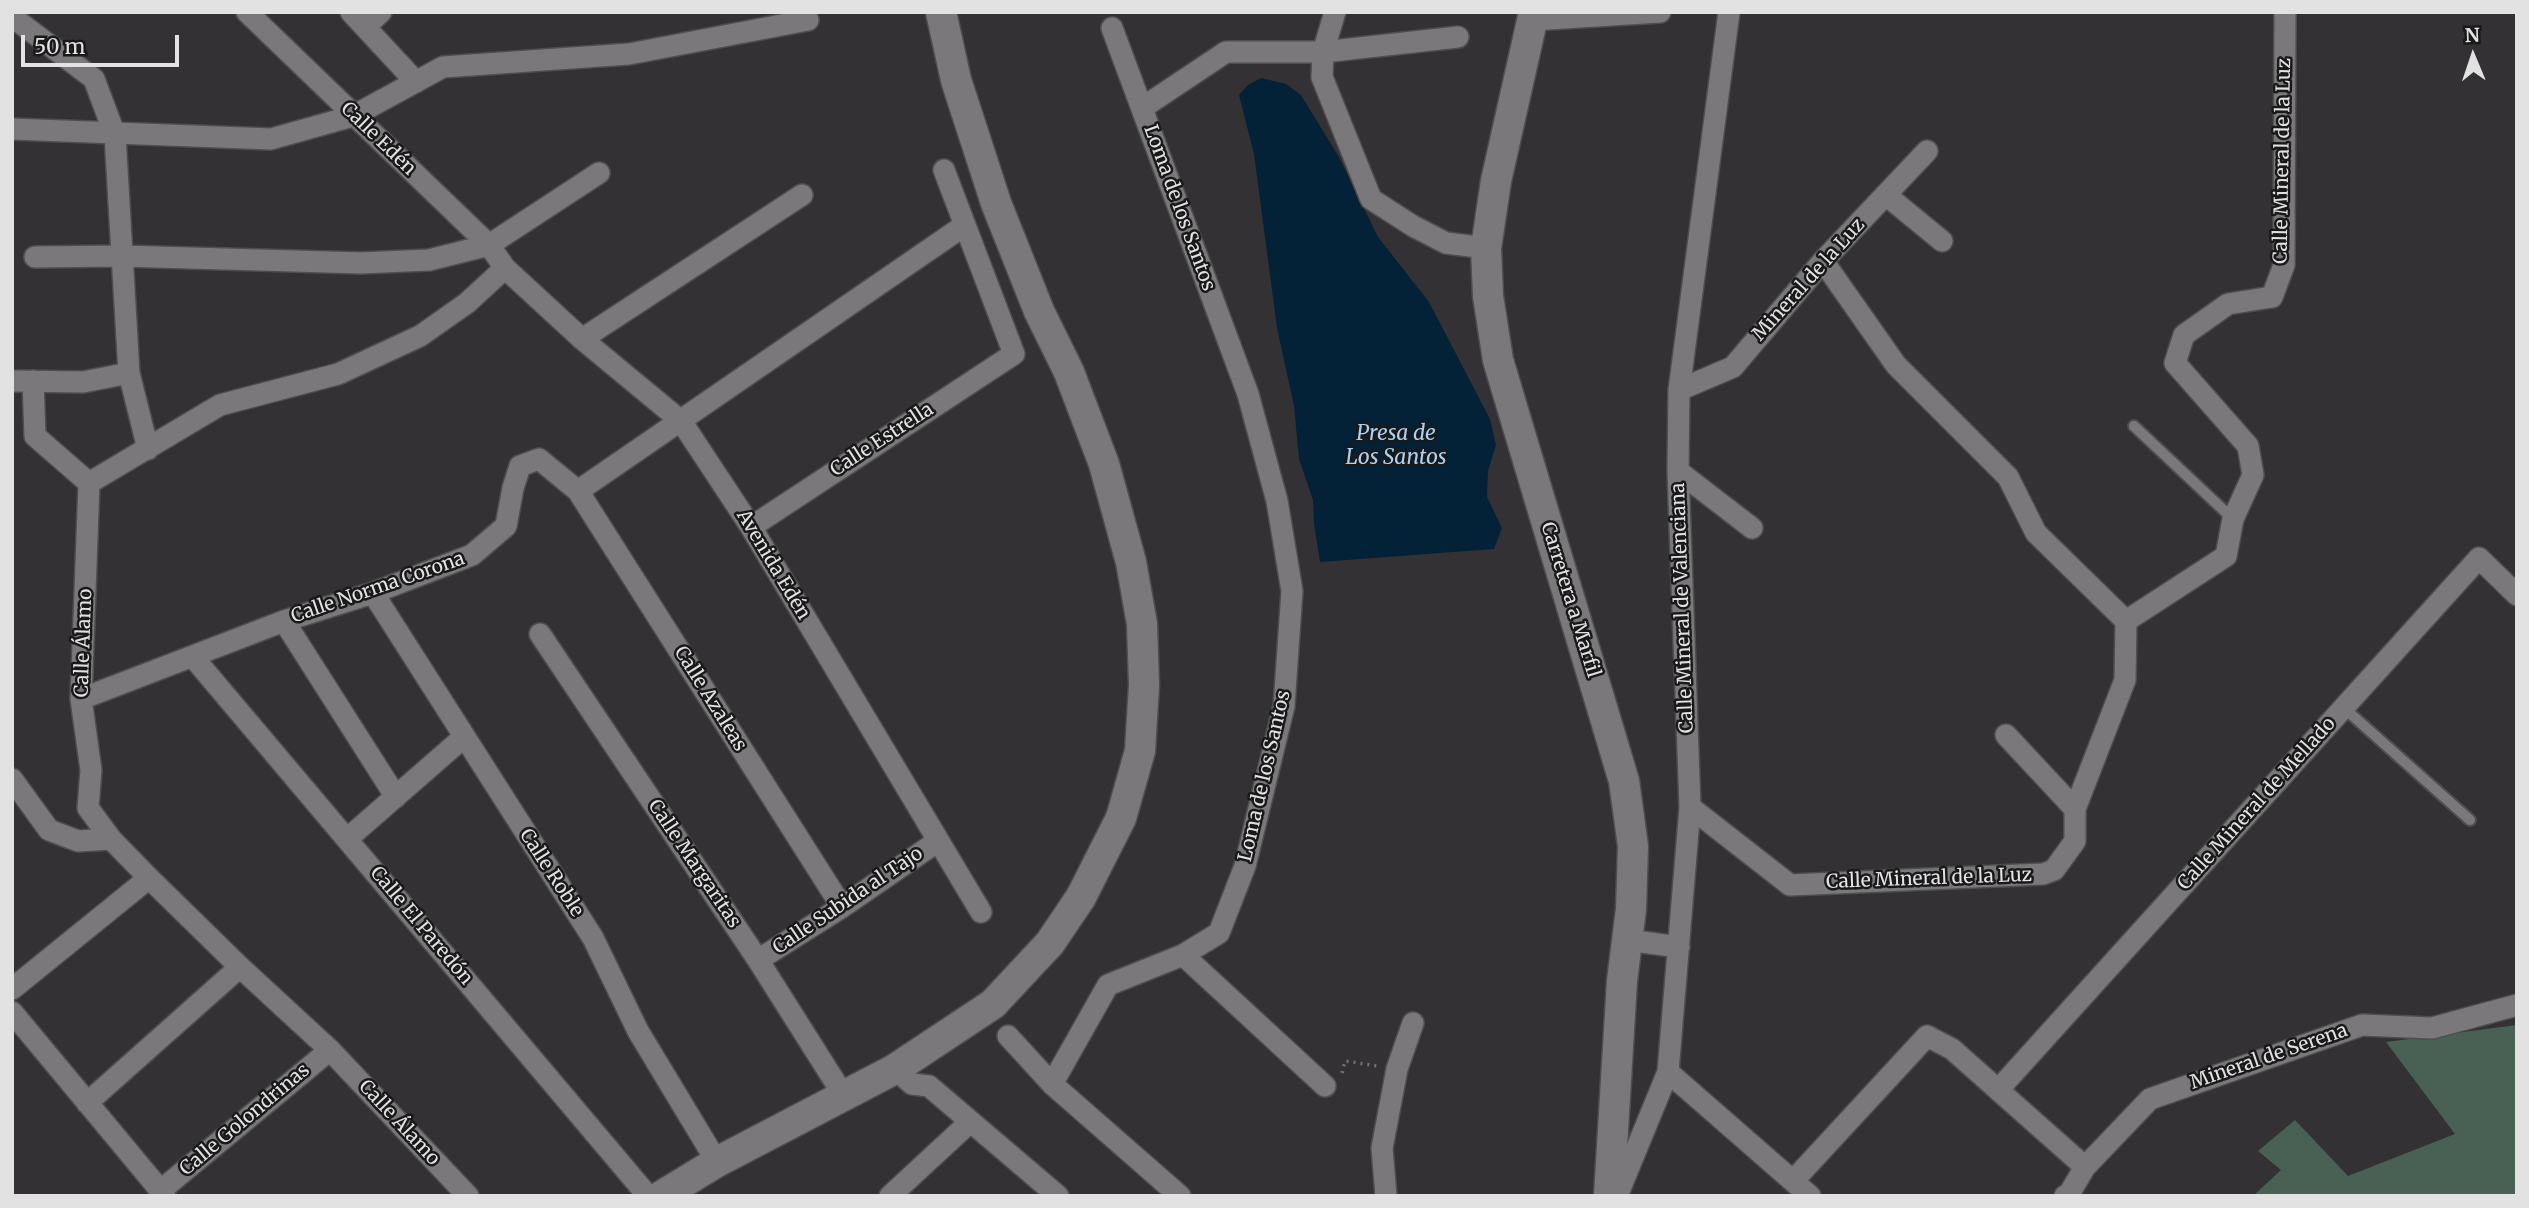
<!DOCTYPE html>
<meta charset="utf-8">
<style>
body{margin:0}
#map{position:relative;width:2529px;height:1208px;overflow:hidden;background:#333133;font-family:Merriweather,serif}
canvas{display:block}
.frame{position:absolute;inset:0;border:14px solid #e3e2e3;pointer-events:none}
.north{position:absolute;left:2438px;top:21px;width:70px;height:70px;-webkit-text-stroke:5px #1a191a;paint-order:stroke;rotate:358deg;font-size:19px;font-weight:700;line-height:28px;text-align:center;color:#e3e2e3}
.north::after{content:'';display:block;margin:auto;width:24px;height:32px;background:#e3e2e3;clip-path:polygon(50% 0,100% 100%,50% 72%,0 100%)}
.scale{position:absolute;left:21px;top:35px;width:158px;height:32px;box-sizing:border-box;border:4px solid #e3e2e3;border-top:0;padding-left:9px;font-size:21px;line-height:24px;white-space:nowrap;color:#e3e2e3;-webkit-text-stroke:5px #1a191a;paint-order:stroke}
</style>
<div id="map">
<canvas width="2529" height="1208"></canvas>
<div class="frame"></div>
<div class="north">N</div>
<div class="scale">50 m</div>
</div>
<script>
const context = document.querySelector('canvas').getContext('2d');
context.lineJoin = 'round';
function fill(path, color) { context.fillStyle = color; context.fill(path, 'evenodd'); }
const toPath = rows => new Path2D(rows.map(r => 'M' + r).join(''));
function stroke(path, color, width, dash) { context.strokeStyle = color; context.lineWidth = width; context.lineCap = dash ? 'butt' : 'round'; context.setLineDash(dash || []); context.stroke(path); }
function label(font, color, halo, rows, align = 'center') {
  context.font = font + ' Merriweather,serif'; context.lineWidth = 5; context.setLineDash([]); context.textBaseline = 'middle'; context.strokeStyle = halo; context.fillStyle = color; for (const [text, x, y, turn = 0] of rows) {
    context.save(); context.translate(x, y); context.rotate((+turn || 0) * Math.PI / 180); context.textAlign = isNaN(turn) ? turn : align; if (halo) context.strokeText(text, 0, 0); context.fillText(text, 0, 0); context.restore();
  }
}
fill(toPath([
 [2517,1025,2517,1196,2253,1196,2281,1170,2258,1151,2295,1120,2348,1176,2455,1134,2386,1042]
]), '#496055');
fill(toPath([
 [1261,78,1286,84,1301,95,1339,157,1378,237,1429,302,1490,419,1496,445,1488,471,1487,497,1502,528,1494,549,1320,562,1314,524,1313,500,1299,459,1294,406,1277,328,1254,154,1239,95,1248,85]
]), '#042237');
const lane = toPath([
 [2134,426,2233,519],
 [2344,708,2470,820]
]);
const street = toPath([
 [247,12,489,245,505,268,582,339,681,421,751,527,981,912],
 [351,12,416,82],
 [1335,12,1323,52,1322,77,1371,199,1413,226,1446,243,1486,248],
 [12,13,19,22,94,79,115,135,129,373,148,449],
 [1532,20,1660,12],
 [365,27,381,12],
 [1142,108,1226,52,1323,52,1458,37],
 [12,129,271,139,353,116,443,67,629,54,808,20],
 [1886,195,1942,241],
 [35,257,122,256,361,263,429,260,489,245,599,173],
 [1823,261,1896,365,2008,477,2036,533,2126,621],
 [582,339,802,195],
 [12,381,83,382,129,373],
 [33,381,35,436,89,483],
 [1679,390,1733,367,1823,261,1927,151],
 [1678,471,1752,528],
 [89,483,81,699,91,770,88,808,111,839,149,878,240,967,330,1050,468,1196],
 [89,483,220,405,338,374,420,336,467,303,505,268],
 [578,491,965,225],
 [751,527,1014,354,944,170],
 [373,593,593,938,638,1031,717,1162],
 [284,621,396,797],
 [540,634,758,960,844,1096],
 [193,657,648,1196],
 [81,699,284,621,373,593,472,555,506,526,513,488,520,466,539,459,578,491,842,907],
 [2006,735,2075,809],
 [12,779,49,830,78,841,111,839],
 [1690,807,1790,885,2043,874,2054,870,2075,841,2075,809,2125,680,2126,621,2226,556,2233,519,2253,475,2248,446,2175,363,2184,335,2228,304,2272,297,2284,265,2285,12],
 [347,839,464,737],
 [1627,940,1679,947],
 [1183,955,1325,1086],
 [758,960,842,907,938,841],
 [12,989,149,878],
 [12,1012,165,1196],
 [1008,1036,1052,1084,1180,1196],
 [895,1069,912,1084,929,1086,1058,1196],
 [1668,1072,1810,1196],
 [1052,1084,1108,985,1183,955,1219,933,1245,866,1284,706,1292,591,1277,501,1248,394,1112,28],
 [1998,1090,2479,558,2517,595],
 [87,1103,240,967],
 [1793,1181,1927,1036,1952,1049,2085,1167],
 [160,1191,330,1050],
 [890,1196,970,1122],
 [1386,1196,1382,1148,1397,1069,1413,1023],
 [1617,1196,1668,1072,1690,807,1678,471,1679,390,1729,12],
 [2065,1196,2069,1194,2085,1167,2150,1099,2362,1025,2432,1028,2517,1005]
]);
const secondary = toPath([
 [1534,12,1496,181,1486,248,1488,296,1498,360,1624,781,1633,846,1631,909,1622,981,1609,1196],
 [661,1196,717,1162,895,1069,993,1004,1050,943,1081,897,1121,818,1140,751,1144,685,1142,624,1131,562,1104,464,1069,372,1039,311,996,203,956,80,941,12]
]);
stroke(lane, '#4e4d4f', 14);
stroke(street, '#4e4d4f', 24);
stroke(secondary, '#4e4d4f', 33);
stroke(toPath([
 [1342,1073,1345,1061,1377,1066]
]), '#727172', 3.5, [2, 5]);
stroke(lane, '#7a787b', 10);
stroke(street, '#7a787b', 21);
stroke(secondary, '#7a787b', 30);
label('19px', '#e3e2e3', '#1a191a', [
 ["Calle Edén",378,139,44],
 ["Calle Mineral de la Luz",2283,161,-89],
 ["Loma de los Santos",1179,208,70],
 ["Mineral de la Luz",1809,280,-48],
 ["Calle Estrella",882,440,-33],
 ["Avenida Edén",773,565,59],
 ["Calle Norma Corona",378,588,-19],
 ["Carretera a Marfil",1570,600,73],
 ["Calle Mineral de Valenciana",1683,608,-92],
 ["Calle Álamo",84,643,-88],
 ["Calle Azaleas",710,699,58],
 ["Loma de los Santos",1265,776,-77],
 ["Calle Mineral de Mellado",2257,804,-48],
 ["Calle Margaritas",694,864,56],
 ["Calle Roble",551,873,57],
 ["Calle Mineral de la Luz",1929,879,-2],
 ["Calle Subida al Tajo",848,901,-34],
 ["Calle El Paredón",421,926,50],
 ["Mineral de Serena",2269,1057,-19],
 ["Calle Golondrinas",245,1120,-40],
 ["Calle Álamo",399,1123,47]
]);
label('italic 21px', '#a8d3f6', '#1a191a', [
 ["Presa de",1396,434],
 ["Los Santos",1396,458]
]);
</script>
